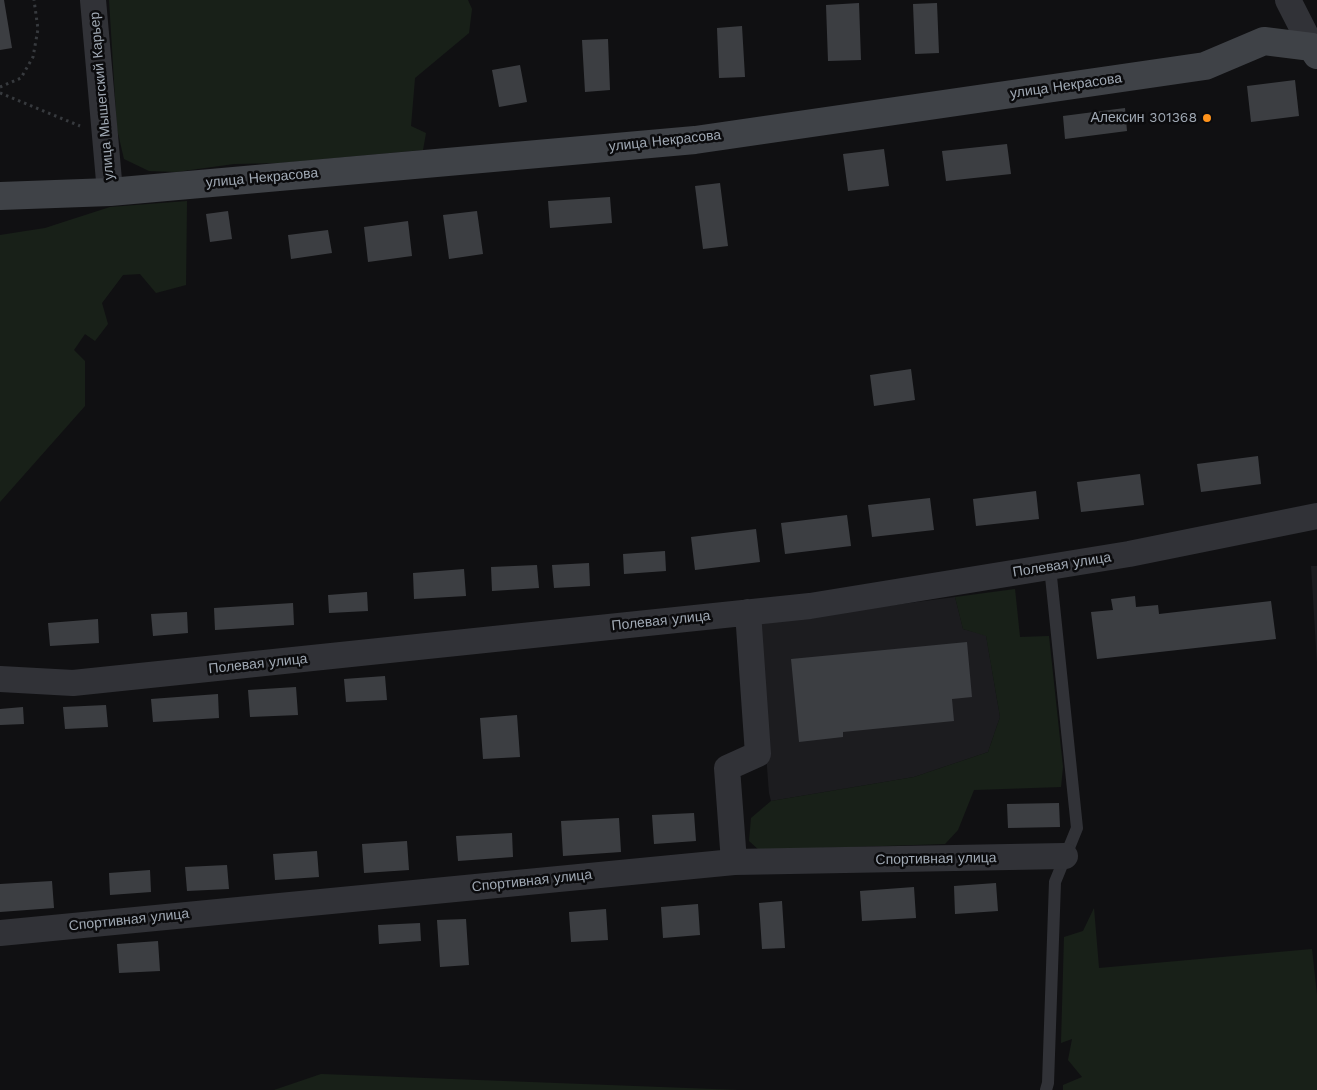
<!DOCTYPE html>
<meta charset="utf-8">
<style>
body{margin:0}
canvas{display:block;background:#101012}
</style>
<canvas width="1317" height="1090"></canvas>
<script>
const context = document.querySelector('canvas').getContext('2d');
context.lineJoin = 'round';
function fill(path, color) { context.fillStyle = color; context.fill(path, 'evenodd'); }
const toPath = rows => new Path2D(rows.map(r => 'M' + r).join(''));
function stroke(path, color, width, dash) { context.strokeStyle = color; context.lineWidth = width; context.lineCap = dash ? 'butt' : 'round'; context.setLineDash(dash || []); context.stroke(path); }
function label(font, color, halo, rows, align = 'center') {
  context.font = font + ' "Work Sans",sans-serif'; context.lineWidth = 5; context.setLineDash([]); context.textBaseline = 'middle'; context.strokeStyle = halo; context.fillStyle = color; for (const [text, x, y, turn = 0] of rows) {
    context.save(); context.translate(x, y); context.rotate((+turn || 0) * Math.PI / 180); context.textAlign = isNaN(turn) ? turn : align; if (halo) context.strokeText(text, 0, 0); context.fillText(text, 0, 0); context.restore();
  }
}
fill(toPath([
 [1311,566,1317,566,1317,663],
 [955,597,963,629,986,635,1000,717,988,752,914,777,771,801,769,793,756,623]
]), '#1c1c1f');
fill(toPath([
 [109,0,468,0,472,9,469,33,415,78,411,126,426,133,423,150,280,163,234,164,176,172,149,171,124,159,117,129],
 [187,201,186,285,156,293,140,274,123,275,102,303,108,324,95,341,85,334,74,350,85,361,85,406,0,502,0,235,45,228,110,207],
 [1015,589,1020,637,1049,636,1063,767,1061,787,974,790,958,830,945,844,759,850,749,841,751,818,771,801,914,777,988,752,1000,717,986,636,963,629,955,597],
 [1094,908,1099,968,1312,949,1317,995,1317,1090,1063,1090,1063,1085,1082,1077,1068,1060,1072,1039,1061,1043,1064,937,1083,931],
 [321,1074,739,1090,274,1090]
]), '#182018');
fill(toPath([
 [0,0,4,0,12,48,0,50],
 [859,3,861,60,828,61,826,5],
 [937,3,939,53,915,54,913,4],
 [742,26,745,77,719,78,717,28],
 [608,39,610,90,585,92,582,40],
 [520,65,527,102,499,107,492,70],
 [1295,80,1299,116,1251,122,1247,86],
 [1125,108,1127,131,1065,139,1063,116],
 [1007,144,1011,174,946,181,942,151],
 [884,149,889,186,848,191,843,154],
 [720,183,728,246,703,249,695,186],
 [610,197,612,223,550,228,548,201],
 [228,211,232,239,210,242,206,214],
 [477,211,483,254,449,259,443,215],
 [408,221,412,256,368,262,364,227],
 [328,230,332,253,291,259,288,235],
 [911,369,915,400,874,406,870,375],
 [1258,456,1261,484,1201,492,1197,464],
 [1140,474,1144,505,1081,512,1077,482],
 [1036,491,1039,519,976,526,973,499],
 [930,498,934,530,872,537,868,505],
 [847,515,851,546,785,554,781,523],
 [756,529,760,562,695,570,691,537],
 [665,551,666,571,624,574,623,554],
 [589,563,590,586,554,588,552,565],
 [537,565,539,588,492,591,491,567],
 [464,569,466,596,414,599,413,573],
 [367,592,368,611,329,613,328,595],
 [1135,596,1136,607,1158,605,1159,614,1271,601,1276,639,1097,659,1091,612,1113,610,1111,599],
 [293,603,294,625,215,630,214,608],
 [187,612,188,633,153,636,151,614],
 [98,619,99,643,50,646,48,623],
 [967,642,972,697,952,699,954,721,843,732,843,737,799,742,791,659],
 [385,676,387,700,346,702,344,679],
 [296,687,298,715,250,717,248,690],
 [218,694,219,718,153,722,151,699],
 [106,705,108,727,65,729,63,707],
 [23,707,24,724,0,725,0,709],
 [517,715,520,757,483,759,480,718],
 [1059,803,1060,827,1008,828,1007,804],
 [694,813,696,841,654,844,652,815],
 [619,818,621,852,563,856,561,821],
 [512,833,513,857,458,861,456,836],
 [407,841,409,870,364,873,362,844],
 [317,851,319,877,275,880,273,854],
 [227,865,229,889,187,891,185,867],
 [150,870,151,892,110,895,109,873],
 [52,881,54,908,0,912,0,884],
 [996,883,998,911,955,914,954,886],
 [914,887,916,918,862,921,860,891],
 [782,901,785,948,762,949,759,903],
 [698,904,700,935,663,938,661,907],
 [606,909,608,940,571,942,569,912],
 [466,919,469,965,440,967,437,920],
 [420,923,421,941,379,944,378,925],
 [158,941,160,971,119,973,117,944]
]), '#3c3e42');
stroke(toPath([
 [0,87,21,78,33,57,38,29,34,0],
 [0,93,80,126]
]), '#373a3e', 3, [2.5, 4]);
stroke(toPath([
 [1046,1090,1048,1083,1055,882,1077,828,1050,567]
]), '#313237', 12);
stroke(toPath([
 [93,0,110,192],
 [1288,0,1312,47],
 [0,679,73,683,810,606,1129,554,1317,516],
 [734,862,727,768,758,754,748,612],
 [0,933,734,862,1065,856]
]), '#313237', 26);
stroke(toPath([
 [0,196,110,192,695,140,1205,66,1264,41,1312,47,1317,55]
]), '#3f4247', 28);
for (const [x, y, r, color] of [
 [1207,118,5,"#ff931b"]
]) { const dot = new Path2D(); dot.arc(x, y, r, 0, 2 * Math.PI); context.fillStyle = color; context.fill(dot); stroke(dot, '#0b0b0d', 2); }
label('14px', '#a0a9b4', '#0b0b0d', [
 ["улица Некрасова",1066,86,-8],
 ["улица Мышегский Карьер",102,96,-95],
 ["улица Некрасова",665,141,-6],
 ["улица Некрасова",262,178,-5],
 ["Полевая улица",1062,565,-9],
 ["Полевая улица",661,621,-6],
 ["Полевая улица",258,664,-6],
 ["Спортивная улица",936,859,-1],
 ["Спортивная улица",532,881,-6],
 ["Спортивная улица",129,920,-6]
]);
label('14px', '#a0a9b4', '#0b0b0d', [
 ["Алексин 301368",1197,118]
], 'right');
</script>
